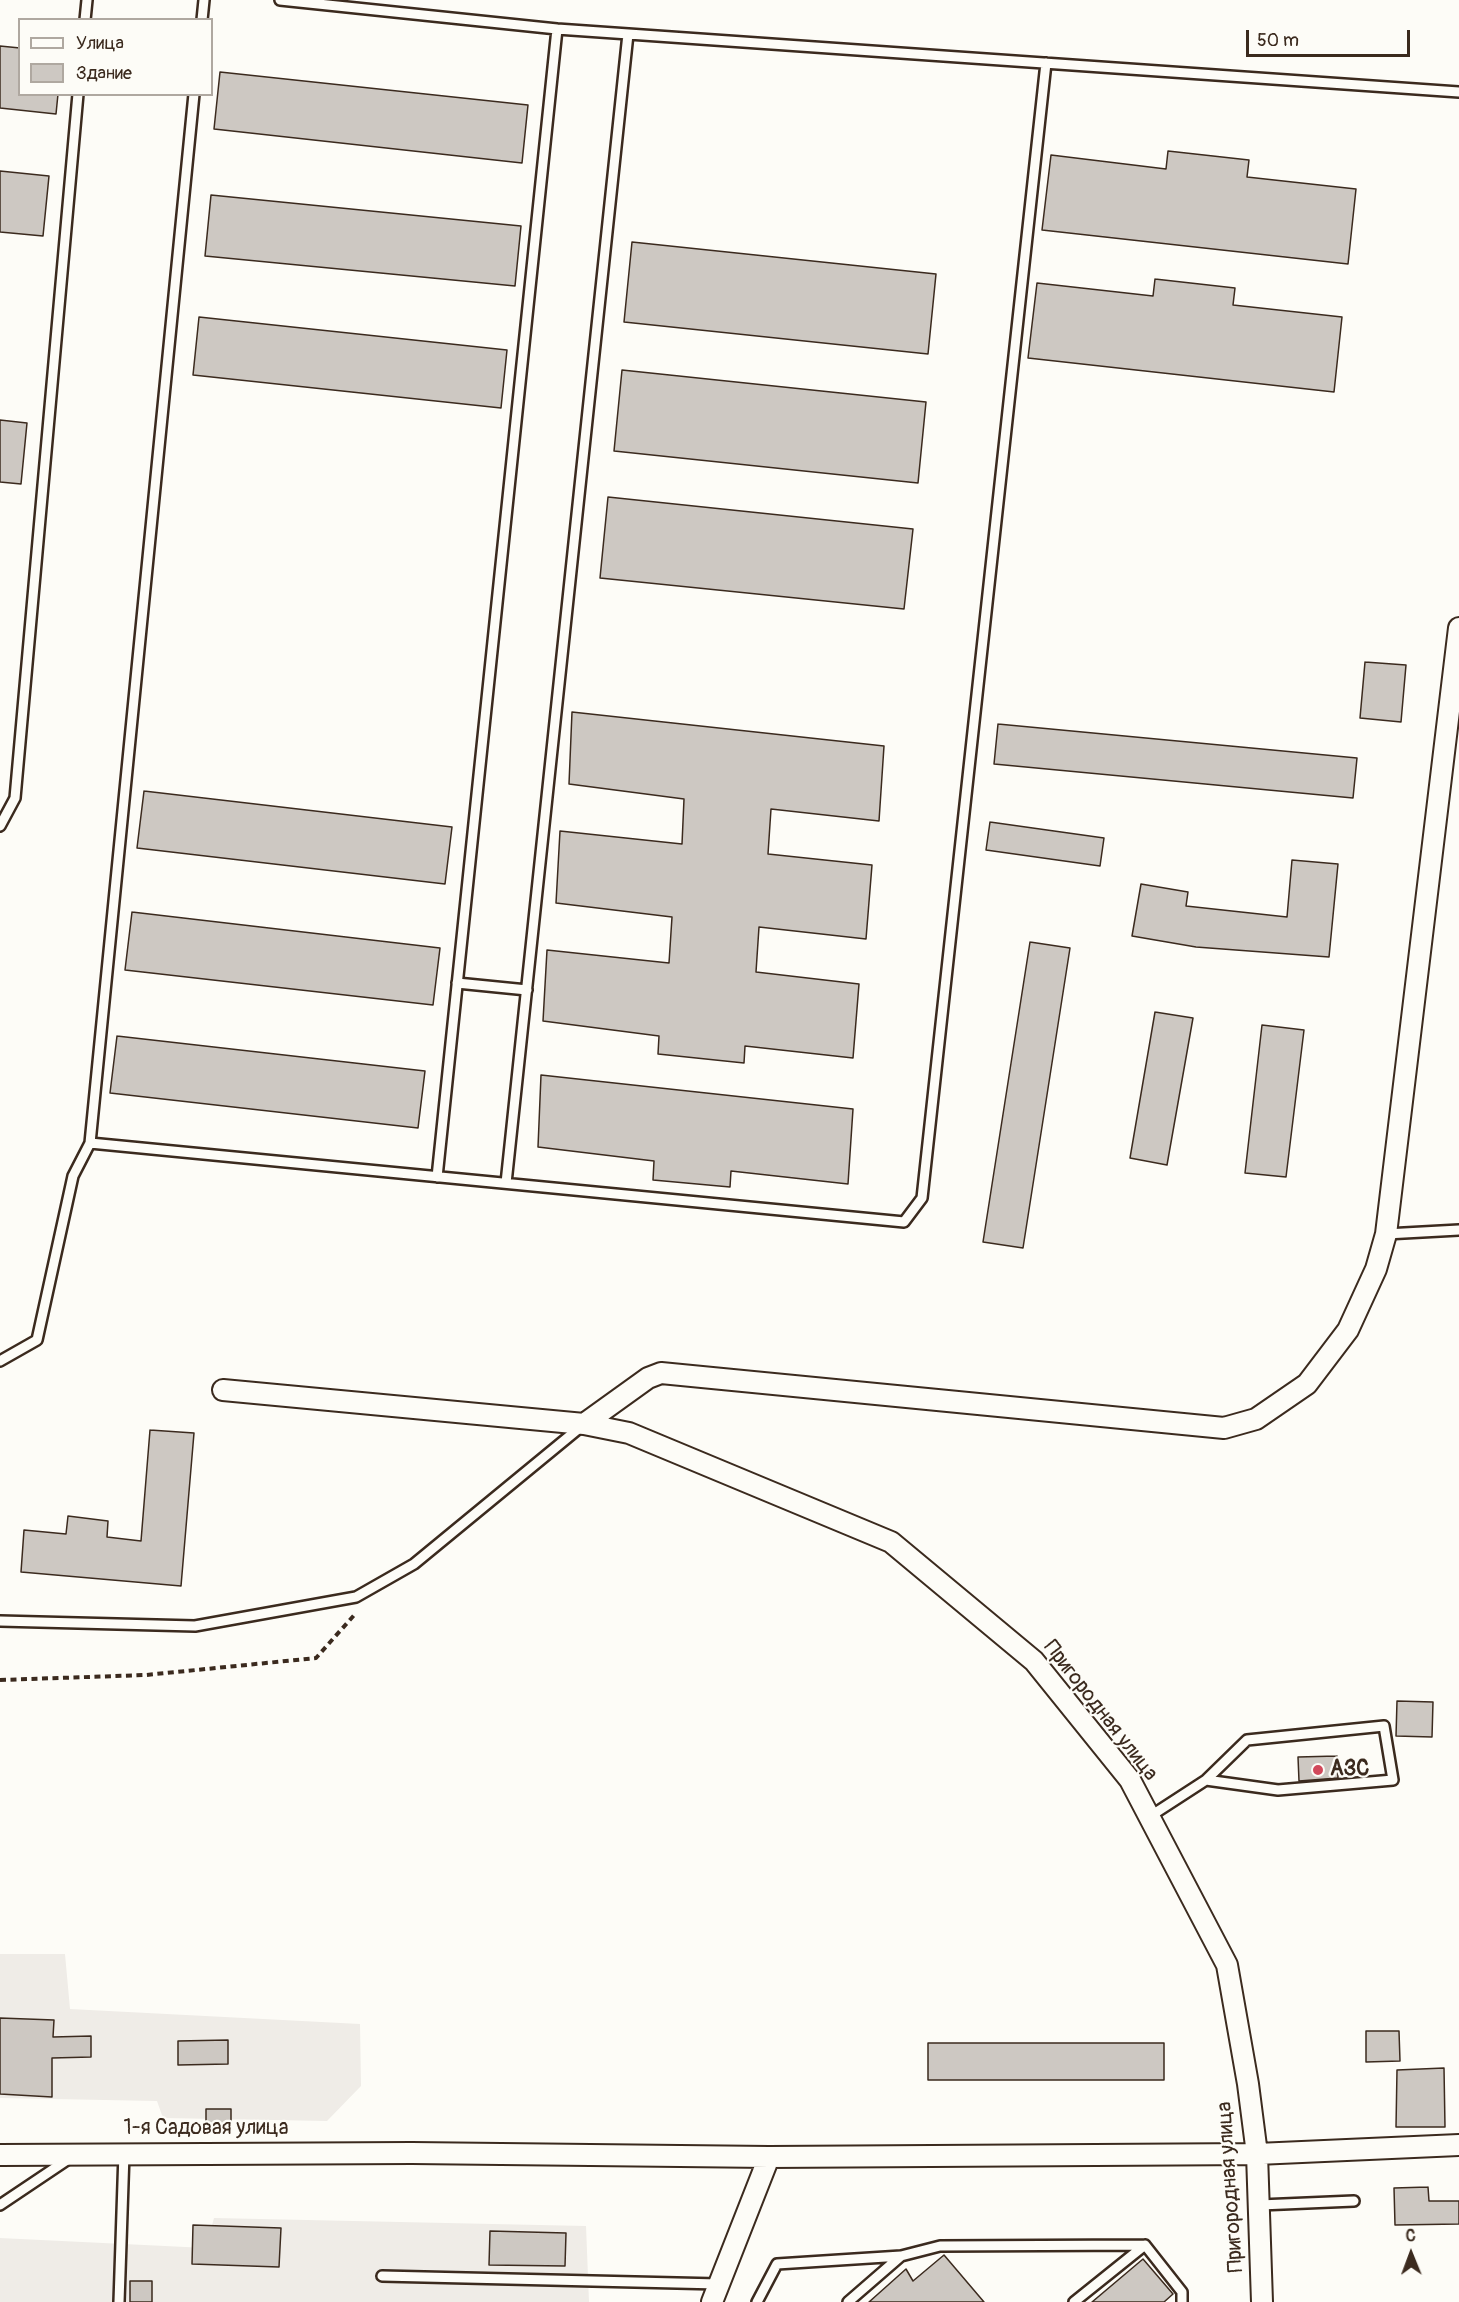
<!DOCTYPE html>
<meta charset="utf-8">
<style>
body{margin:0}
#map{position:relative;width:1459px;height:2302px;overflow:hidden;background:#fdfcf7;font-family:Pangolin,sans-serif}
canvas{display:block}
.legend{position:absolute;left:18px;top:18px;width:195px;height:78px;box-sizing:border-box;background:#fdfcf7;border:2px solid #afa8a0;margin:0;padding:8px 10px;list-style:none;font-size:18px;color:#3b2a1e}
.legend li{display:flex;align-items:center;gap:12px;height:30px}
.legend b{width:30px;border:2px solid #afa8a0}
.north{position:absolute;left:1381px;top:2224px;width:60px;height:60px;-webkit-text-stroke:4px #fdfcf7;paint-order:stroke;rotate:359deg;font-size:16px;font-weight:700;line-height:24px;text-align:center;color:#3b2a1e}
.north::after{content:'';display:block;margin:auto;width:21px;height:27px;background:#3b2a1e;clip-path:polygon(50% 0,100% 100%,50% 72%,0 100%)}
.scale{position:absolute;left:1246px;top:30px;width:164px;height:27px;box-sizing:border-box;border:3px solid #3b2a1e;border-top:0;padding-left:8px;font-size:18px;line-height:21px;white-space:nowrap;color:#3b2a1e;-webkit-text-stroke:4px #fdfcf7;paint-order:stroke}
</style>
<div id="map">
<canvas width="1459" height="2302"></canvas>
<ul class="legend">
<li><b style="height:8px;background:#fdfcf7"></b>Улица</li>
<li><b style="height:16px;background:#cdc8c2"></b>Здание</li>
</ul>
<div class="north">С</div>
<div class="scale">50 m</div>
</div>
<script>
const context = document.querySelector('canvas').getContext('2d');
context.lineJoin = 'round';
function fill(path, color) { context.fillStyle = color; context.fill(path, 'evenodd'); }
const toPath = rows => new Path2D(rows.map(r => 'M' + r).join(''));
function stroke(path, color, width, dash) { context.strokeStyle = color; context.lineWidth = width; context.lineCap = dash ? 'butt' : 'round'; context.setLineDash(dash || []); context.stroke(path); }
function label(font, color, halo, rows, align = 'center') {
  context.font = font + ' Pangolin,sans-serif'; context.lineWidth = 4.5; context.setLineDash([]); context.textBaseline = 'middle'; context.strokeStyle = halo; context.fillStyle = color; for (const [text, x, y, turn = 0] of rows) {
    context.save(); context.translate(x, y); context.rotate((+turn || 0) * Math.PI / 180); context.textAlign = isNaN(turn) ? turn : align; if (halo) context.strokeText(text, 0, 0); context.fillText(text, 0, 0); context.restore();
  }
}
fill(toPath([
 [0,1954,65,1954,70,2009,360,2024,361,2086,327,2121,163,2118,157,2101,0,2098],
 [214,2218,586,2226,589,2302,0,2302,0,2238,206,2248]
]), '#efece7');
const building = toPath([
 [0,46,20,48,20,94,58,94,56,114,0,108,0,46],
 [220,72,528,105,522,163,214,129,220,72],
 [1168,151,1249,160,1247,177,1356,189,1348,264,1042,230,1051,155,1166,169,1168,151],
 [0,171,49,176,43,236,0,232,0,171],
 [211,195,521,226,515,286,205,256,211,195],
 [632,242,936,274,928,354,624,322,632,242],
 [1155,279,1235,288,1233,305,1342,317,1334,392,1028,358,1037,283,1153,296,1155,279],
 [199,317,507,350,501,408,193,375,199,317],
 [622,370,926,402,918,483,614,451,622,370],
 [0,420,27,423,21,484,0,482,0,420],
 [608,497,913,529,904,609,600,578,608,497],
 [1365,662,1406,665,1401,722,1360,718,1365,662],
 [572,712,884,746,879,821,771,809,768,854,872,865,866,939,759,927,756,972,859,984,853,1058,745,1046,744,1063,658,1054,659,1036,543,1021,547,950,669,963,672,917,556,903,560,831,682,844,684,799,569,784,572,712],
 [998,724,1357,758,1353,798,994,764,998,724],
 [144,791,452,827,445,884,137,848,144,791],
 [990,822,1104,838,1100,866,986,850,990,822],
 [1292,860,1338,864,1329,957,1196,947,1132,936,1141,884,1188,892,1186,906,1287,917,1292,860],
 [132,912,440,948,433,1005,125,970,132,912],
 [1030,942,1070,948,1023,1248,983,1242,1030,942],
 [1155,1012,1193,1018,1167,1165,1130,1158,1155,1012],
 [1262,1025,1304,1030,1286,1177,1245,1173,1262,1025],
 [117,1036,425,1071,418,1128,110,1093,117,1036],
 [541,1075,853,1109,848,1184,731,1171,730,1187,653,1180,654,1161,538,1147,541,1075],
 [150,1430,194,1433,181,1586,21,1572,24,1530,66,1534,68,1516,108,1521,107,1537,141,1541,150,1430],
 [1397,1701,1433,1702,1432,1737,1396,1736,1397,1701],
 [1337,1756,1338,1778,1299,1781,1298,1757,1337,1756],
 [0,2018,54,2020,53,2037,91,2036,91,2057,52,2058,52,2097,0,2094,0,2018],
 [1366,2031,1399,2031,1400,2061,1366,2062,1366,2031],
 [228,2040,228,2064,178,2065,178,2041,228,2040],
 [928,2043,1164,2043,1164,2080,928,2080,928,2043],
 [1444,2068,1445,2127,1396,2127,1397,2070,1444,2068],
 [206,2109,231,2109,231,2130,206,2130,206,2109],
 [1428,2187,1429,2201,1459,2201,1459,2224,1395,2225,1394,2188,1428,2187],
 [193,2225,281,2228,279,2267,192,2264,193,2225],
 [490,2231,566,2233,565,2266,489,2265,490,2231],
 [944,2255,984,2302,869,2302,906,2269,913,2281,944,2255],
 [1143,2259,1173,2294,1164,2302,1092,2302,1143,2259],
 [130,2281,152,2281,152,2302,130,2302,130,2281]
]);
fill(building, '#cdc8c2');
stroke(building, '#3b2a1e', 1.5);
const lane = toPath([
 [280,0,557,29,1459,92],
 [85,20,87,0],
 [202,20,204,0],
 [194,94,90,1143,904,1222,922,1198,1046,63],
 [0,826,15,798,78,94],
 [457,983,527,990],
 [437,1177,557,29],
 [506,1183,628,34],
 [1386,1234,1459,1230],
 [0,1361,37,1340,73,1176,90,1143],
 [0,1621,195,1626,356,1597,414,1564,583,1425],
 [1149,1817,1206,1780,1278,1790,1393,1780,1384,1726,1247,1740,1206,1780],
 [0,2205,70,2158],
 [1260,2205,1354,2201],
 [382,2276,719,2284],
 [119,2302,124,2153],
 [757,2302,777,2264,901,2256],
 [848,2302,901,2256,940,2246,1145,2245],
 [1074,2302,1145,2245,1182,2292,1182,2302]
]);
const street = toPath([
 [223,1390,584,1424,629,1433,891,1542,1034,1661,1130,1780,1227,1965,1248,2084,1257,2154,1262,2302],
 [584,1424,648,1378,661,1373,1224,1428,1256,1419,1307,1384,1348,1330,1376,1269,1386,1234,1459,628],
 [0,2155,412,2153,769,2157,1257,2154,1459,2145],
 [712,2302,769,2157]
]);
stroke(lane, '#3b2a1e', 14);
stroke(street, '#3b2a1e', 24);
stroke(toPath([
 [0,1680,146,1675,316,1658,356,1613]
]), '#3b2a1e', 4, [6, 4.5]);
stroke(lane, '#fdfcf7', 9);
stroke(street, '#fdfcf7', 20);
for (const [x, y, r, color] of [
 [1318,1770,6,"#d1495b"]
]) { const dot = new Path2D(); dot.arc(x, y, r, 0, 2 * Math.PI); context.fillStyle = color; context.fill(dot); stroke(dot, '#fdfcf7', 2); }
label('21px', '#3b2a1e', '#fdfcf7', [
 ["Пригородная улица",1100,1711,52],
 ["1-я Садовая улица",206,2129],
 ["Пригородная улица",1231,2187,-94]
]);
label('bold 21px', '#3b2a1e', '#fdfcf7', [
 ["АЗС",1330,1770]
], 'left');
</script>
